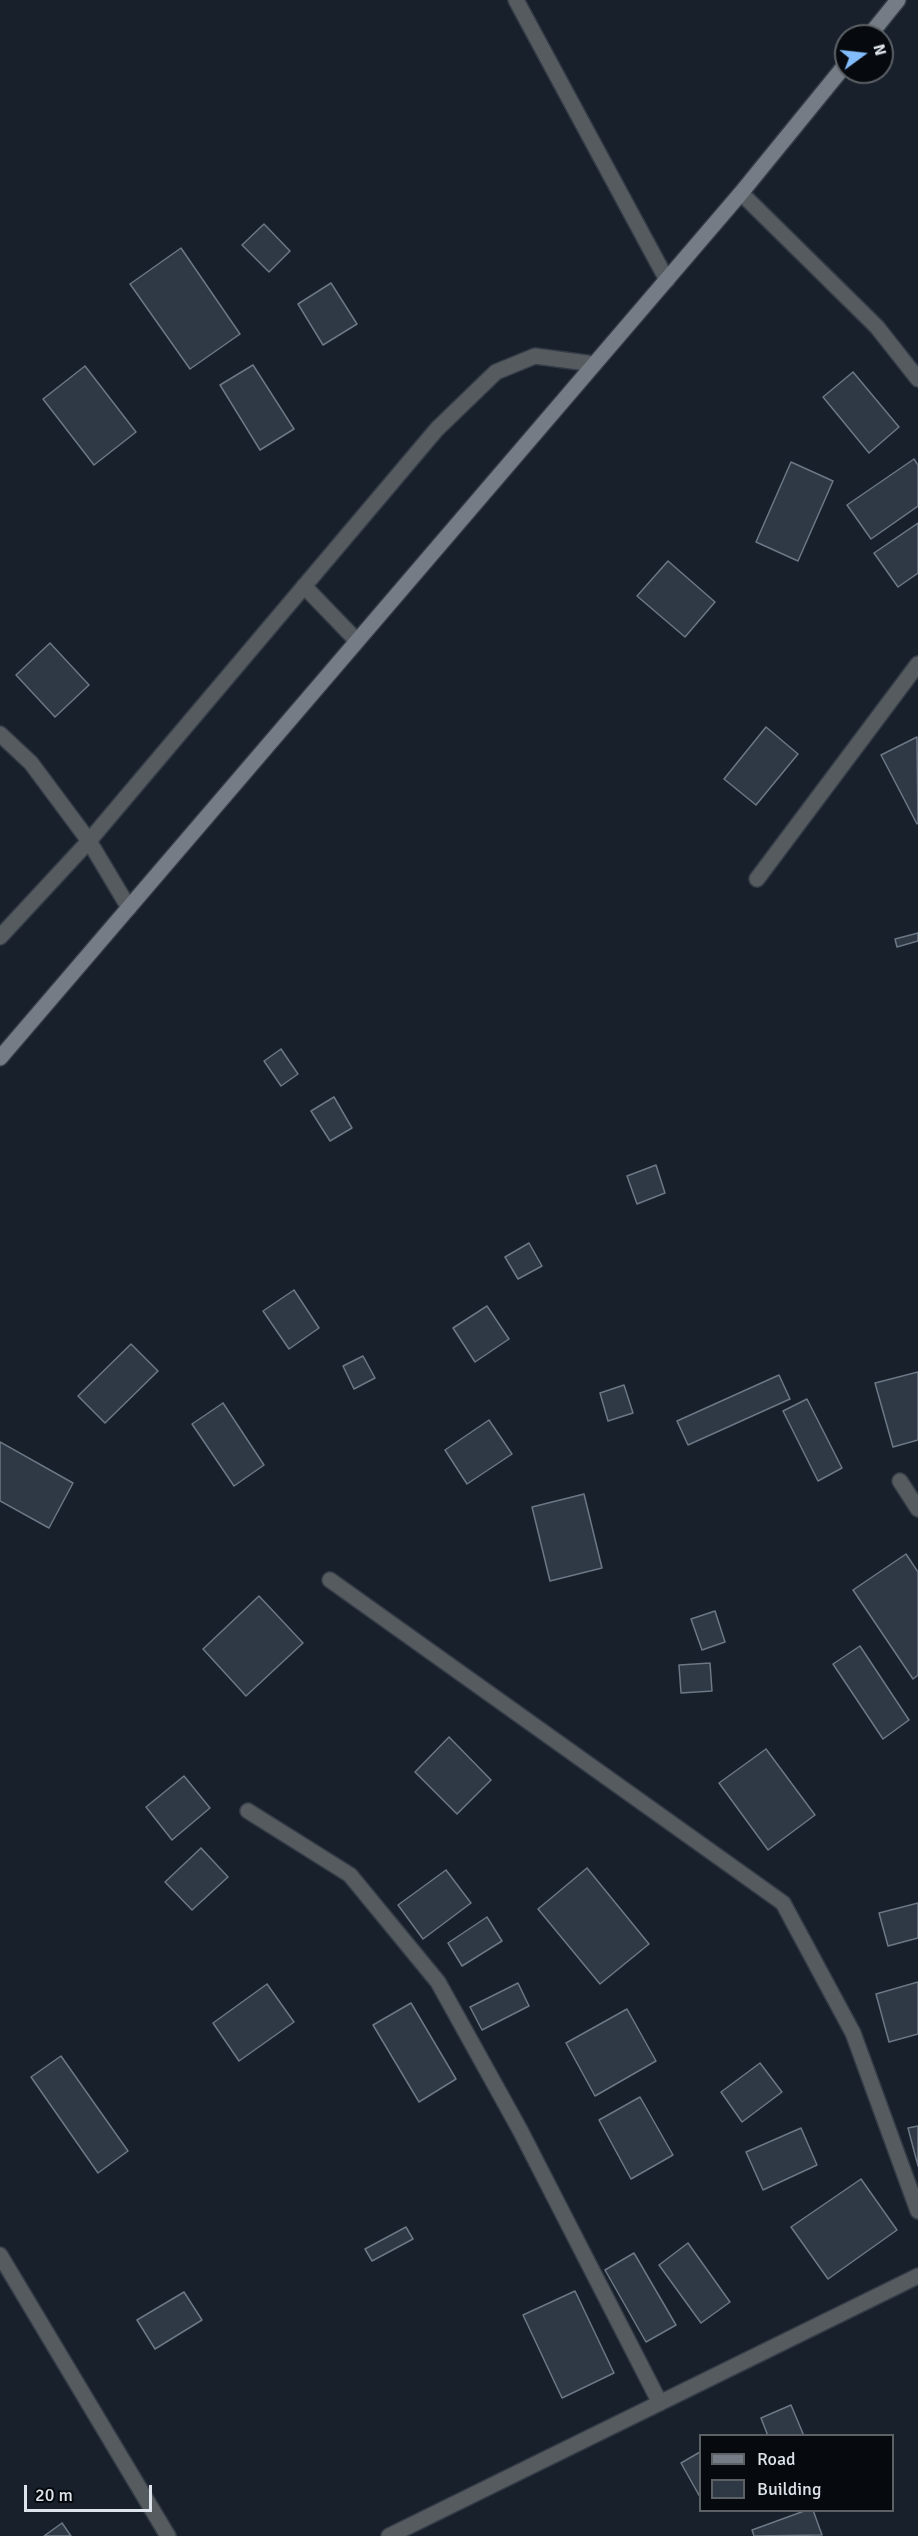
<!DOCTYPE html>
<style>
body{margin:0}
#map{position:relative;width:918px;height:2536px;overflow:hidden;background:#17202b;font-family:Signika,sans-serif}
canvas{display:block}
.legend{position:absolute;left:699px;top:2434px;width:195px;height:78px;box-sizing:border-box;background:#060a0e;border:2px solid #5c6166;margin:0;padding:8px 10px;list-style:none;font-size:18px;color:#dee4eb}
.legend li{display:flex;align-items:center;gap:12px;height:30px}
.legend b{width:30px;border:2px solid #5c6166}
.north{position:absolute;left:834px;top:24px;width:60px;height:60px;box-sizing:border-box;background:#060a0e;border:2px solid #5c6166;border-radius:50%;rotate:75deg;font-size:16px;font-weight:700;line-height:24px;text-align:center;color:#dee4eb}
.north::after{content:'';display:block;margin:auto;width:21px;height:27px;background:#83bcfb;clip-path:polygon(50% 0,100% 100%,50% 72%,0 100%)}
.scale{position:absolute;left:24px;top:2485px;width:128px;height:27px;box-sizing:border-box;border:3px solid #dee4eb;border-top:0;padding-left:8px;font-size:18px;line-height:21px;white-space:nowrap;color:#dee4eb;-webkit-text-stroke:4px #060a0e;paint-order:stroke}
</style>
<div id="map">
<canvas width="918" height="2536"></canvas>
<ul class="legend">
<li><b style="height:8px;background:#757c85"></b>Road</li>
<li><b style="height:16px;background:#2f3945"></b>Building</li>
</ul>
<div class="north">N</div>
<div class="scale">20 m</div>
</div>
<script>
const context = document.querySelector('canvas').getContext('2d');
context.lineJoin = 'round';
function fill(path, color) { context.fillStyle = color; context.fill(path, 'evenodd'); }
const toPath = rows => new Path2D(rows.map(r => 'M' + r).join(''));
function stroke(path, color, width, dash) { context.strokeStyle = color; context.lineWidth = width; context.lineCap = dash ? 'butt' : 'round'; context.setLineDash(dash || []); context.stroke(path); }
const building = toPath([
 [264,224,290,251,269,272,242,245,264,224],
 [181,248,240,334,190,369,130,284,181,248],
 [331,283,357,324,323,345,298,304,331,283],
 [253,365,294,429,260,450,220,385,253,365],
 [85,366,136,432,94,465,43,399,85,366],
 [853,372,899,427,869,453,823,397,853,372],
 [914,459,918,465,918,506,871,539,847,505,914,459],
 [791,462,833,481,798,561,756,542,791,462],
 [918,523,918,573,898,587,874,553,918,523],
 [668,561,715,602,685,637,637,596,668,561],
 [50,643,89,685,55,717,16,675,50,643],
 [766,727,798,754,756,805,724,779,766,727],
 [917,737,918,823,917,824,881,755,917,737],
 [918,933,918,941,897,947,895,939,918,933],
 [281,1049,298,1074,281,1086,264,1061,281,1049],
 [334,1097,352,1128,330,1141,311,1111,334,1097],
 [656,1165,665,1193,637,1204,627,1176,656,1165],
 [529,1243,542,1266,518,1279,505,1257,529,1243],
 [294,1290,319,1328,289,1349,263,1311,294,1290],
 [487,1306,509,1339,475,1362,453,1328,487,1306],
 [131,1344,158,1371,105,1423,78,1396,131,1344],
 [363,1356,375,1378,354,1389,343,1366,363,1356],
 [918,1372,918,1440,893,1447,875,1383,918,1372],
 [779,1375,790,1399,688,1445,677,1421,779,1375],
 [624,1385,633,1413,608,1421,600,1393,624,1385],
 [807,1399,842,1468,818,1481,783,1411,807,1399],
 [223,1403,264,1465,234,1486,192,1424,223,1403],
 [489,1420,512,1454,467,1484,445,1450,489,1420],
 [0,1442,73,1483,49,1528,0,1501,0,1442],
 [584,1494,602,1568,550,1581,532,1507,584,1494],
 [906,1554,918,1572,918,1675,913,1679,853,1590,906,1554],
 [259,1596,303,1643,246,1696,203,1649,259,1596],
 [715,1611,725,1642,702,1650,691,1619,715,1611],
 [860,1646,909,1720,883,1739,833,1664,860,1646],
 [710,1663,712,1691,681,1693,679,1665,710,1663],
 [449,1737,491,1780,457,1814,415,1772,449,1737],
 [766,1749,815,1815,768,1850,719,1783,766,1749],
 [184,1776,210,1808,172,1840,146,1807,184,1776],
 [201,1848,228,1877,192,1910,165,1882,201,1848],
 [587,1868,649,1944,600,1984,538,1909,587,1868],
 [446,1870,471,1903,423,1939,398,1905,446,1870],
 [918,1903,918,1938,888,1946,879,1913,918,1903],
 [487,1917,502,1941,462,1966,448,1943,487,1917],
 [918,1982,918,2034,889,2042,876,1994,918,1982],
 [518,1983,529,2006,482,2030,470,2007,518,1983],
 [267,1984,294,2022,239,2061,213,2023,267,1984],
 [411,2003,456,2079,419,2102,373,2025,411,2003],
 [627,2009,656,2061,595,2096,566,2043,627,2009],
 [61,2056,128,2151,98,2173,31,2077,61,2056],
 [760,2063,782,2092,742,2122,721,2092,760,2063],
 [640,2097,673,2155,631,2179,599,2120,640,2097],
 [918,2126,918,2166,908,2128,918,2126],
 [801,2128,817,2165,763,2190,746,2152,801,2128],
 [861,2179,897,2230,828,2279,791,2227,861,2179],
 [406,2227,413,2239,372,2261,365,2249,406,2227],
 [688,2243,730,2302,701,2323,659,2265,688,2243],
 [634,2253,676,2325,646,2342,605,2270,634,2253],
 [575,2291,614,2373,562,2398,523,2315,575,2291],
 [184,2292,202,2320,155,2349,137,2320,184,2292],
 [791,2405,804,2436,768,2436,761,2418,791,2405],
 [700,2452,700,2497,681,2463,700,2452],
 [807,2510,813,2510,822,2535,754,2536,752,2530,807,2510],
 [62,2523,71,2536,44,2536,62,2523]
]);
fill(building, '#2f3945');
stroke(building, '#6c7885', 1.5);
const minor = toPath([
 [516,0,667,280],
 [741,193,877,327,918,379],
 [304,586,357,641],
 [0,734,31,763,89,841,129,908],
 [757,879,918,664],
 [0,937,89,841,437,429,496,372,535,356,594,364],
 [900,1481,918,1509],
 [330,1580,783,1903,853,2033,918,2211],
 [248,1811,350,1875,438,1982,520,2130,660,2403],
 [0,2255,168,2536],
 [389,2536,918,2276]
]);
const secondary = toPath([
 [869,36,898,0],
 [0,1058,741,193,846,64]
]);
stroke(minor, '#333b46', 18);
stroke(secondary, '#333b46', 18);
stroke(minor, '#565b60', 15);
stroke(secondary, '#757c85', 15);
</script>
